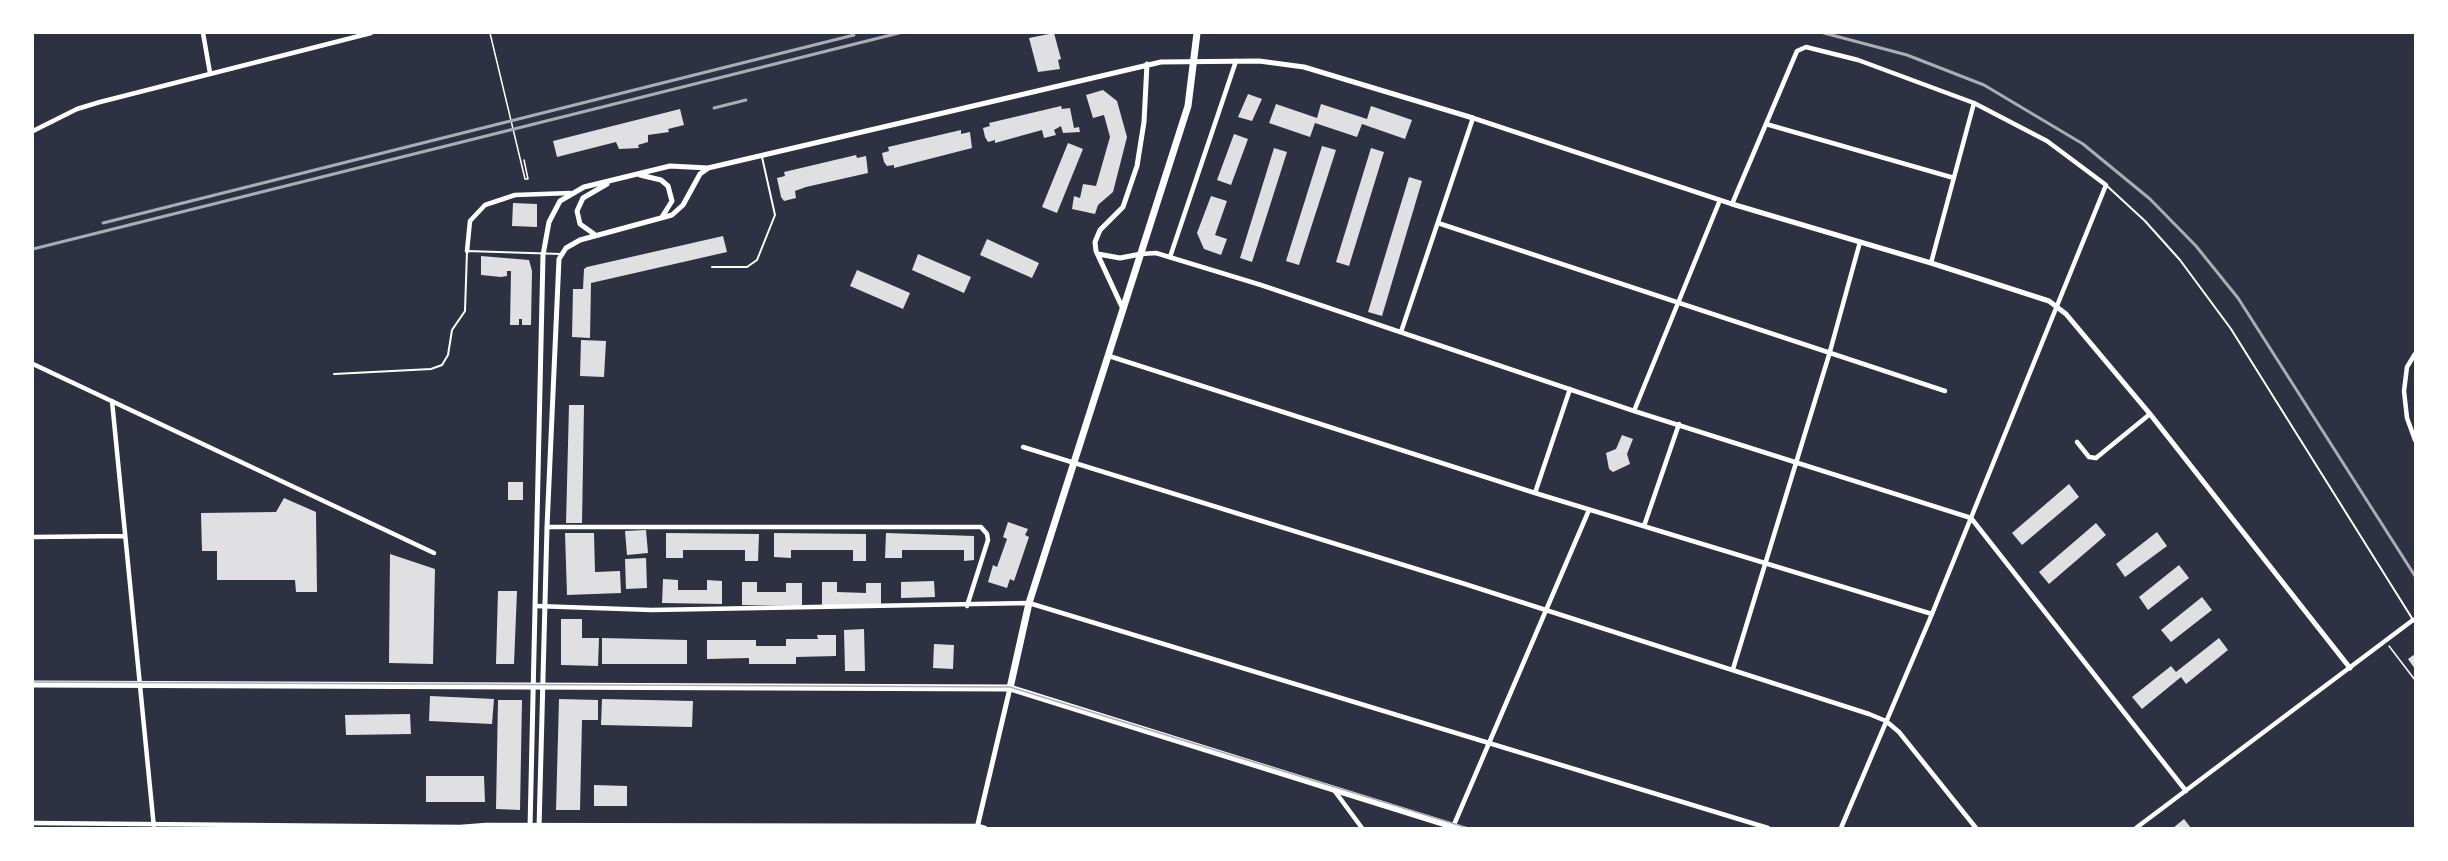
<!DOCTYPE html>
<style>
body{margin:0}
#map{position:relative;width:2448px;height:861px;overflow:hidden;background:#2d3142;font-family:"DM Sans",sans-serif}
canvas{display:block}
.frame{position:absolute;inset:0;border:34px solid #fff;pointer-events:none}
</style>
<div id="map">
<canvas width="2448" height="861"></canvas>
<div class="frame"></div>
</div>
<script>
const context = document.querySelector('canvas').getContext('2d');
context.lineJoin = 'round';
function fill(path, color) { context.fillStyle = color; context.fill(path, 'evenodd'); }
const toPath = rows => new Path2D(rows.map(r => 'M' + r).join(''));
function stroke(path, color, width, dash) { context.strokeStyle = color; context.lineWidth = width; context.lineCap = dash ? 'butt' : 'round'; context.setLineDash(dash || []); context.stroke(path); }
fill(toPath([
 [1054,33,1061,59,1058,60,1060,69,1038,72,1029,38],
 [1103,90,1117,101,1127,137,1113,192,1098,205,1095,214,1072,209,1074,196,1080,198,1083,184,1096,186,1110,137,1104,115,1093,118,1086,95],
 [1248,94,1262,99,1252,121,1238,117],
 [1276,104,1317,118,1321,104,1367,119,1371,106,1412,120,1405,139,1362,124,1357,137,1315,123,1310,137,1269,123],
 [1061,106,1062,109,1070,108,1074,128,1079,127,1080,132,1063,133,1061,126,1054,130,1056,135,1044,138,1042,130,995,143,995,140,988,142,985,137,983,128,990,126,989,123],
 [680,109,684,125,668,129,669,132,648,135,648,142,638,145,639,148,619,149,616,142,557,157,553,141],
 [961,130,961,134,970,132,972,148,894,168,894,165,887,166,884,162,882,153,889,151,888,147],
 [1234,134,1248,139,1231,185,1217,180],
 [1068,143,1083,149,1057,213,1042,207],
 [1322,146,1336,150,1299,265,1286,261],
 [1274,148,1287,152,1252,262,1240,258],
 [1371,148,1384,152,1349,266,1336,262],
 [856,155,857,158,866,156,868,173,806,187,795,191,796,198,784,201,781,197,777,178,785,176,784,172],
 [1409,177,1422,181,1382,316,1368,312],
 [1211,196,1227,201,1215,235,1227,239,1221,255,1204,249,1197,233],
 [513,203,537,204,537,227,512,226],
 [723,236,727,252,591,283,590,338,572,337,573,289,583,289,584,269,587,267],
 [987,239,1039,263,1032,278,980,255],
 [918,254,971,277,964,293,912,270],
 [481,256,529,260,532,271,531,325,522,325,522,319,519,319,519,325,510,325,511,271,507,271,507,276,501,277,481,275],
 [857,270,910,293,903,309,850,286],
 [581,340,606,341,604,377,580,376],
 [569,405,584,405,582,523,566,523],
 [1622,435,1633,439,1627,454,1630,464,1613,472,1609,469,1606,453,1616,449],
 [508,482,523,482,523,500,508,500],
 [2069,484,2079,497,2022,545,2012,533],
 [284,498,316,512,317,592,296,592,295,580,217,580,217,551,202,551,201,513,276,512],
 [1008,522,1028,529,1025,535,1029,537,1014,581,1010,579,1007,588,988,582,993,565,997,567,1007,539,1003,537],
 [2096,523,2106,535,2049,584,2039,572],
 [646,530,648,553,627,555,625,531],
 [2157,532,2167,546,2125,577,2116,564],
 [565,533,594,533,595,572,620,571,621,593,567,595],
 [666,533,759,534,758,561,745,561,745,550,683,550,683,558,666,558],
 [774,533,866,534,866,561,853,561,853,550,791,550,791,558,774,557],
 [886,533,974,536,974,560,964,561,964,550,902,550,902,558,885,558],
 [390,554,435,569,433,664,389,663],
 [646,558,647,588,626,589,625,559],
 [2179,565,2189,578,2148,610,2139,597],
 [663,579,678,580,678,590,707,590,707,580,722,581,722,604,662,603],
 [934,581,935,597,901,598,901,582],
 [742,582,757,582,757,592,786,592,786,583,802,583,802,606,742,605],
 [822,582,837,582,837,592,866,593,866,583,881,583,881,606,822,606],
 [498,591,517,591,514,664,496,664],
 [2202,597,2212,610,2171,642,2161,630],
 [561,619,582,619,582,638,599,638,598,666,561,665],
 [864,629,865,671,845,671,844,630],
 [817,635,836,635,836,656,796,657,796,664,749,664,749,658,707,659,707,640,756,640,756,646,786,646,786,639,818,639],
 [602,638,687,640,687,664,602,664],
 [2219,638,2228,650,2186,684,2181,677,2142,709,2132,697,2171,666,2176,672],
 [934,644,954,645,953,669,933,668],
 [2415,654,2415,669,2408,659],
 [430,696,494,699,492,724,429,721],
 [559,699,598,700,598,720,582,720,580,810,556,810],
 [602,699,693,701,692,727,601,725],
 [498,700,522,700,520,810,496,809],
 [410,714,411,734,346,735,345,715],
 [426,776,484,776,485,802,426,802],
 [594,785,627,786,627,806,594,806],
 [2184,819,2191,828,2173,828]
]), '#e0e0e3');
stroke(toPath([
 [490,33,525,179,528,179,524,160],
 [2389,646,2415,680]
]), '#fff', 1.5);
stroke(toPath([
 [2106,185,2145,221,2180,260,2231,329,2415,623],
 [712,267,747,267,757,260,775,215,762,157],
 [334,374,431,369,442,365,448,355,452,330,465,311,467,251,561,254]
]), '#fff', 2);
stroke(toPath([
 [203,33,210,73],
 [1766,124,1954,178],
 [33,131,77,109,100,102,371,33],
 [1732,204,1797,51,1806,47,1858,60,1974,103,2047,141,2106,185,1932,614,1841,828],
 [1438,223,1945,391],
 [467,251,470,221,485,205,515,195,570,193],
 [1141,254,1156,253,1261,285,1634,411,1971,518,2186,791],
 [1170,257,1236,61],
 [1931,263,1974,103],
 [1401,332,1473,118],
 [2415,354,2407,367,2404,391,2407,418,2415,440],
 [1109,356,1535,493,1932,614],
 [33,364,434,553],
 [112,401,154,828],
 [1634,411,1720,200],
 [2077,442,2089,457,2096,458,2150,414],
 [1023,447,1465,584,1869,714,1886,721,1899,732,1976,828],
 [1535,493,1570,389],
 [1644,526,1679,424],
 [547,527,981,527,987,534,988,540,967,606],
 [33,537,124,536],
 [536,606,652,610,1029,603,1768,828],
 [1733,669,1829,355,1860,242],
 [1334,790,1362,828],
 [33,823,460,827,486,825,978,826,985,828],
 [1453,827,1589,510],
 [2136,828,2413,620]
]), '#fff', 4.5);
stroke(toPath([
 [640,175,661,180,668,186,672,201,662,217],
 [594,234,580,224,577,211,583,198,607,184],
 [1098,254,1120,258,1141,254],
 [1123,309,1096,251,1095,242,1100,230,1123,207,1137,166,1144,122,1147,64],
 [530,828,543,255,549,222,560,201,584,187,670,166,708,168,1161,62,1259,61,1304,67,1473,118,1732,204,1931,263,2049,301,2066,314,2150,414,2350,668],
 [539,828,547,527,559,259,566,248,580,240,672,215,683,205,700,174,707,169],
 [977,828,1010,688]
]), '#fff', 5);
stroke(toPath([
 [33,684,1010,688,1458,828],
 [1010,688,1029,603,1188,106,1197,33]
]), '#fff', 7);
stroke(toPath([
 [33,682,1010,687,1468,828]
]), '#abadb3', 1.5);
stroke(toPath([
 [1824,33,1907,55,1984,85,2083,144,2150,199,2196,246,2238,298,2415,576],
 [714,108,746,100],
 [103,223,854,35],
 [33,249,899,33]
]), '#abadb3', 3);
</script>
